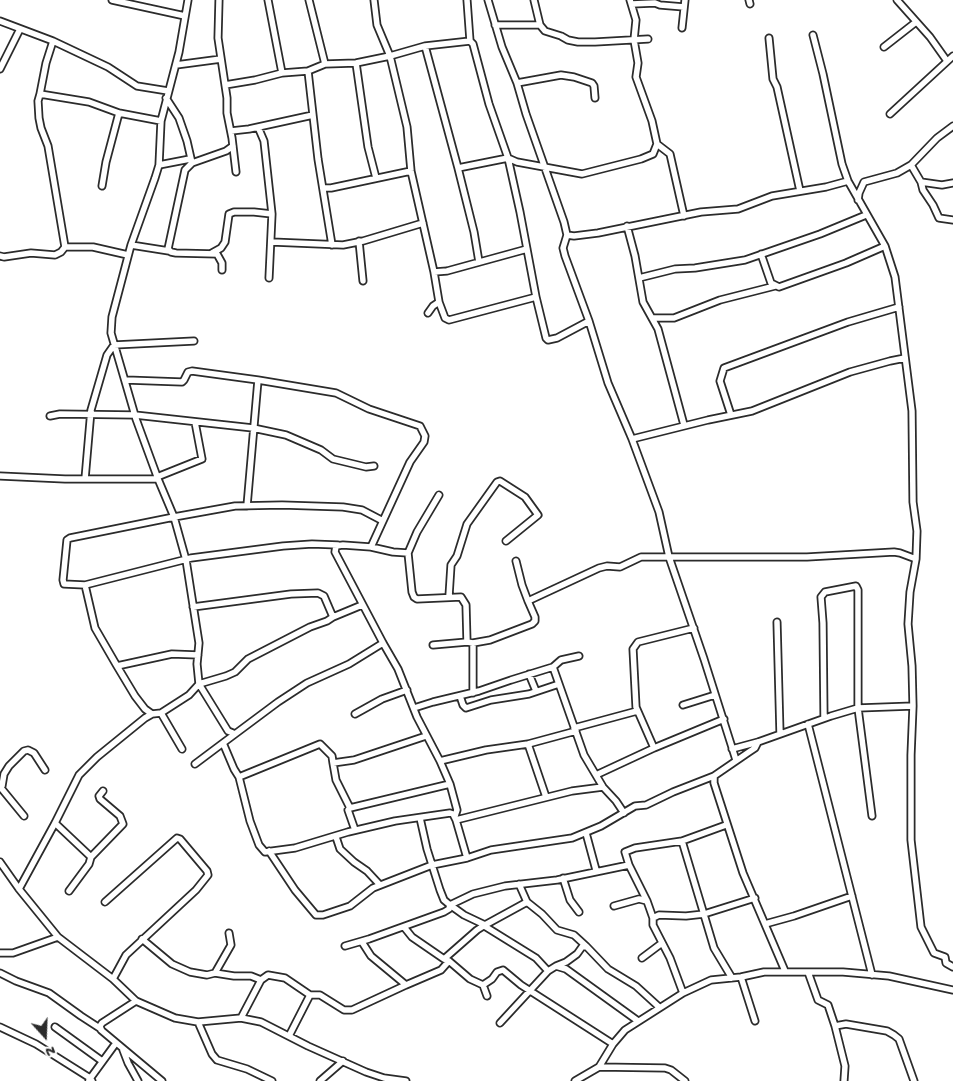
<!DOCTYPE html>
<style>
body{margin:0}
#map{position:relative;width:953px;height:1081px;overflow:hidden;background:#fff;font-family:"Gochi Hand",sans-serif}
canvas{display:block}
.north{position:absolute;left:20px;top:1011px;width:50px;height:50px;-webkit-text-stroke:4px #fff;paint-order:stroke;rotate:160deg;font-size:14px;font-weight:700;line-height:20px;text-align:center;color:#2b2b2b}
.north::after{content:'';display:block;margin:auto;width:18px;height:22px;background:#2b2b2b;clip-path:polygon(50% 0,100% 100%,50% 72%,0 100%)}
</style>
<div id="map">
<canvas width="953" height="1081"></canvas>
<div class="north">N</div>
</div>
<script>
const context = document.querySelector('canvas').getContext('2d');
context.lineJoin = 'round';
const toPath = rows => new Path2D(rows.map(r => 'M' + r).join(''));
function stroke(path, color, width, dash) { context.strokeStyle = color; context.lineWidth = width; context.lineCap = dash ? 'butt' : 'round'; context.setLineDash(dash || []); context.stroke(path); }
const minor = toPath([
 [112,0,185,16],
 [219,0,218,38,227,98,227,113,232,138,236,172],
 [268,0,282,73],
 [309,0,325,64],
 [374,0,377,25,390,56,407,127,411,171,434,272,439,302,433,306,428,313],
 [467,0,470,41,473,44,489,104,508,158,520,212,536,297],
 [488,0,502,47,517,83,526,114,564,222,567,235,563,248,565,256,589,321,608,383,632,439,659,512,669,557,704,659,736,760],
 [534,0,540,25,545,31,561,36,568,40,578,42,595,42,648,39],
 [749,0,750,4],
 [897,0,930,37,947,61],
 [632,4,655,3,660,5,684,7],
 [0,21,53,41,108,67,137,86,168,91],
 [495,25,540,25],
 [682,28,685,0],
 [813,35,823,74,842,164,848,181,885,246,895,277,912,411,913,502,917,531,916,559,910,592,908,624,912,666,913,706,911,755,911,840,921,927,934,953,945,957,946,963,953,967],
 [769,38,773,79,777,87,800,191],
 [425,46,458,168,474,232,479,262],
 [884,47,916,22],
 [356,63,368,147,376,178],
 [176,65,221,59],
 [0,69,20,29],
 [517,83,561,75,574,77,592,83,594,86,595,98],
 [225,85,255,80,282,73,308,71],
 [40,94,46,63,53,41],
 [166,98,179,118,187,141,192,163],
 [890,114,953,56],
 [258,127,264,141,272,214,269,278],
 [231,131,249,129,313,115],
 [657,144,670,154,684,216],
 [159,165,190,159],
 [911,165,921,182,923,190,933,205,939,218,953,220],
 [458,168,508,158,517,162,582,174,641,159,653,154,657,144,652,121,636,77,638,63,634,40,636,20,630,0],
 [921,182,942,185,953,183],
 [102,186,106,162,119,113],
 [323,188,331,188,411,171],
 [858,200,859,193,864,182,897,173,911,165,937,138,953,126],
 [627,226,635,256,643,302,658,329,684,425],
 [567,235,574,236,598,233,701,212,738,209,772,196,826,187,848,181],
 [359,241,363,281],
 [272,242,343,245,363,241,423,223],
 [131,245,169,251],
 [332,245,318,159,308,71,325,64,356,63,390,56,425,46,470,41],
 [65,247,48,146,41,128,39,118,38,101,40,94,89,102,119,113,161,121],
 [212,253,221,248,225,242,229,214,234,212,254,212,272,214],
 [761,254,771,283,779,287,846,263,885,246],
 [0,256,4,257,31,253,55,255,61,252,65,247,93,247,128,255],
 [222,270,222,263,217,254,176,253,171,252,168,249,185,170,192,163,226,151,233,146],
 [434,272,447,271,527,249],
 [639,278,675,269,695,268,745,260,820,234,866,215],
 [439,302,445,318,449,320,536,297,546,338,548,340,557,338,589,321],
 [652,318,674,318,720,300,775,286],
 [126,380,182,382,184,380,188,372,192,371,258,380,336,393,369,409,420,426,425,436,424,442,410,462,371,547],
 [731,415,720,381,724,368,848,322,899,307],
 [50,416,60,414,135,415,253,428,286,435,321,450,333,459,366,467,374,466],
 [632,439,708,420,752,411,850,372,890,361,905,358],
 [0,476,65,479,158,479],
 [157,477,202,459,195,422],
 [85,479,91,410,107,355,114,345,194,341],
 [439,495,417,532,408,553,393,552,371,547,343,545,336,546,335,552,383,643,398,669,417,717,440,761,450,784,457,810,455,816],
 [247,506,258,380],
 [338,545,312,544,283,546,191,558,85,585,64,584,63,580,67,540,70,538,174,517,235,506,282,505,343,507,362,510,383,521],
 [408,553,412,592,414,597,417,599,461,597,466,605,467,642,473,643,490,640,532,624,535,621,535,617,528,601,599,568,607,566,620,567,641,557,807,557,894,552,900,553,916,559],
 [516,561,522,585,528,601],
 [85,585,95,628,117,666,172,654,198,655],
 [449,596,451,565,457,556,467,524,497,482,500,481,525,497,538,515,506,541],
 [193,607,291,594,318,593,324,596,333,617,362,605],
 [777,622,780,734],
 [433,645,467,642],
 [579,656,561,660,553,667,584,755,603,787,616,801,624,813],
 [117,666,135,696,145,709,152,714],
 [529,674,536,691],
 [473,693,473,643],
 [460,696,463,705,466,708,491,700,529,694,559,684],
 [683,705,715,695],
 [414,708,433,702,479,691,511,680,553,667],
 [355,714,382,699,407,690],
 [824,718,823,623,821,597,825,592,856,586,858,590,858,708,872,816],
 [808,724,872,975],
 [574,728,637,711],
 [235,734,228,731,199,684,226,676,235,672,248,659,310,627,327,621,333,617],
 [758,742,755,748,749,752,714,776,714,783,743,873,785,971],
 [528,744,546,797],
 [654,748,636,707,633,649,638,642,694,628],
 [182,749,161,713,189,695,199,684,197,664,199,643,186,560,174,517,158,479,136,419,111,333,112,317,131,245,155,178,159,165,161,121,179,52,188,0],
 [732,749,758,742,831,716,858,708,913,706],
 [440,761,486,750,528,744,576,731],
 [333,763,332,756,320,744,239,777,234,769,223,743,278,702,307,683,349,664,383,643],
 [195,764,223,743],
 [596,775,654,748,724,719],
 [239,777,250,821,259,845,265,852,295,848,348,832,395,821,450,813,453,814,456,820,467,858],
 [0,788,2,786,4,774,9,766,24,751,28,750,34,753,45,770],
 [1,788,24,816],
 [350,808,336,780,333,763,354,760,426,736],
 [420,818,427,849,440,890,444,900,450,905,473,894,505,886,557,880,629,865,625,852,635,848,682,841,726,825],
 [456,820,572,791,603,787],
 [55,823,91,857,89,864,69,891],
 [355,830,348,810,350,808,450,784],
 [586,833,596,870],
 [336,837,340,849,354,862,367,871,380,885],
 [682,841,714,948,732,978],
 [269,851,295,890,316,915,323,915,350,906,373,888,432,865,467,858,491,850,572,838,601,826,635,806,646,805,673,792,714,776],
 [91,857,123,824,120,816,100,799,99,796,103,791],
 [0,862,19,889,58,937,113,979,136,1001,175,1018,198,1022,241,1018,261,1022,308,1046,366,1072,384,1078,406,1081],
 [629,865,647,901,653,918],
 [563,878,570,900,579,912],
 [519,884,527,902,485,925,486,927,536,958,548,971,556,966,566,969,638,1021],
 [19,889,55,823,79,775,97,757,145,718,152,714,161,713],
 [105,902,177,838,180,839,207,871,208,875,196,890,126,955,113,979],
 [527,902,542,914,557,930,574,935,586,946],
 [614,906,639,899,647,901],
 [765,924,794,916,852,896],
 [404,927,412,937,444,959],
 [229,933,231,945,215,973,234,976,251,976,261,980,268,975,285,978,310,995],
 [142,939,172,964,190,972,207,975,215,973],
 [362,942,371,956,406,985,441,970,449,961],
 [345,946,369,939,444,912,449,909,450,905,464,915,485,925,477,930,444,959,449,961,470,979,483,985,487,996],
 [0,953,13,953,58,937],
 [642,958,662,943],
 [556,966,566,962,577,954,582,947,586,946,608,969,636,986,659,1007],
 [808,972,818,1000,828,1005,835,1026,845,1066,844,1081],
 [0,973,16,981,49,993,81,1016,101,1029],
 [741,977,755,1021],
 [483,985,492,979,497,972,503,970,521,985,613,1044],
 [683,993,670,958,653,925,653,918,659,915,686,916,704,914,755,898],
 [136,1001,102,1023,100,1026,101,1030,162,1081],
 [241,1018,261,980],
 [198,1022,212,1054,217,1060,247,1069,272,1081],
 [500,1023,548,971],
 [835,1026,846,1024,887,1031,894,1035,899,1039,914,1081],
 [0,1027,36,1044,90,1078,92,1081],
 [55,1027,102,1061],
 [289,1036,310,995,320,995,344,1010,352,1010,406,985],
 [123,1050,128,1063,138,1081],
 [599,1067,665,1068,671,1070,685,1081],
 [89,1080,116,1043],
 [320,1081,343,1061],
 [575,1081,599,1067,613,1044,625,1030,683,993,711,980,741,977,764,972,843,972,889,976,953,990]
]);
stroke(minor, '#2b2b2b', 9);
stroke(minor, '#fff', 5.5);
</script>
